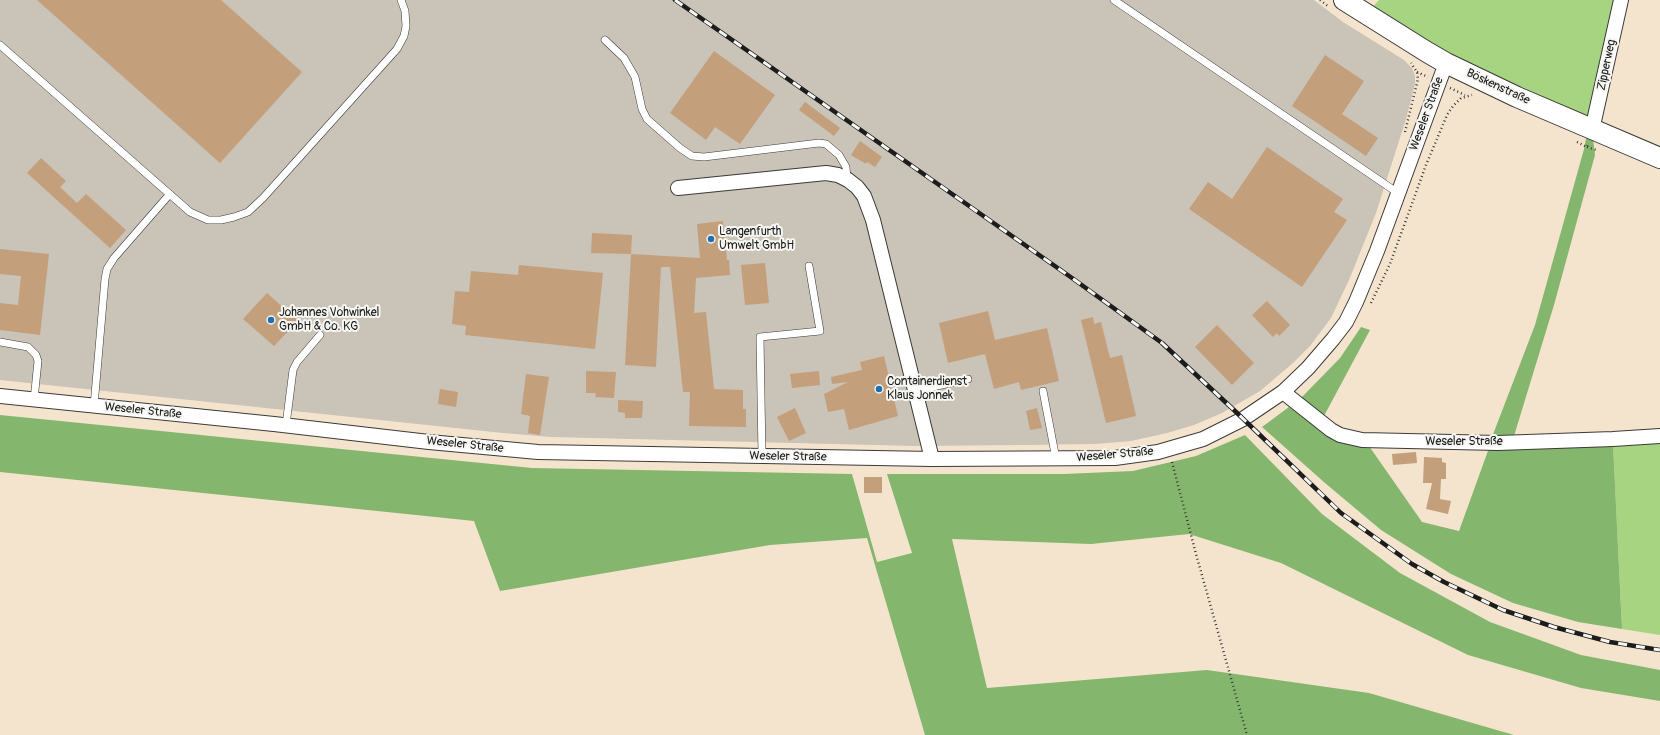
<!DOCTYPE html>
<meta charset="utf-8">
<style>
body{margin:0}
canvas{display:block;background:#f4e4ce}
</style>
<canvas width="1660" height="735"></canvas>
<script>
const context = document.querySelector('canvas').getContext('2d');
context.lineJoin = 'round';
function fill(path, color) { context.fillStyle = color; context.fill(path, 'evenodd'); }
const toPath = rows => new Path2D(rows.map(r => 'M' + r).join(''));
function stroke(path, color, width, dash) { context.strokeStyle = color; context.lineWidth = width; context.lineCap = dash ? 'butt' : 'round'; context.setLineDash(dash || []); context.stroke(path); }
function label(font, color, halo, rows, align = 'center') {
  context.font = font + ' Pangolin,sans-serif'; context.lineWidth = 4; context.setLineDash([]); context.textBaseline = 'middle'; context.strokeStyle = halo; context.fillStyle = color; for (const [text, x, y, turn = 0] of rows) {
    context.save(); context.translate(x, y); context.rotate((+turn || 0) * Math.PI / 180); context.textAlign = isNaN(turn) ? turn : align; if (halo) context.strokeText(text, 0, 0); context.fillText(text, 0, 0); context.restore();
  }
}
fill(toPath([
 [0,0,1314,0,1343,22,1404,60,1412,68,1415,76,1415,84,1406,119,1376,213,1349,280,1331,318,1310,346,1293,363,1260,391,1222,413,1194,425,1167,433,1131,441,1095,444,1026,445,915,446,551,437,503,433,0,380]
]), '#c9c3b8');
fill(toPath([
 [1379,0,1621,0,1592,130,1366,14],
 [1660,439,1660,635,1622,629,1613,444]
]), '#a7d480');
fill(toPath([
 [1588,128,1592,130,1595,155,1554,305,1514,436,1492,437,1535,325,1584,149],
 [1361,327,1370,330,1324,416,1301,398,1340,358],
 [1289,407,1335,441,1354,445,1369,446,1422,522,1459,531,1489,448,1613,444,1622,629,1578,622,1513,603,1451,574,1381,530,1325,483,1262,427],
 [0,415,532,468,852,474,877,562,912,553,887,474,1064,474,1133,471,1196,456,1245,435,1322,514,1400,573,1490,622,1581,655,1660,670,1660,701,1581,688,1468,655,1281,563,1189,534,1091,544,952,539,987,688,1207,670,1369,693,1514,735,925,735,867,538,770,545,500,591,474,521,0,472]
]), '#85b66e');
fill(toPath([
 [37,0,221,0,302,72,220,163],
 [714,51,775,95,740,144,715,127,706,140,670,113],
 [1325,55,1364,81,1342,114,1378,138,1366,156,1292,106],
 [805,102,840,128,834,136,799,110],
 [860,141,882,157,875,167,867,162,866,164,851,155],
 [1267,147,1343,199,1334,212,1347,220,1302,287,1189,209,1208,182,1232,199],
 [41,158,66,181,60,187,77,203,86,194,126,230,110,248,27,173],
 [723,221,727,260,729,260,730,275,696,278,694,313,706,312,714,389,743,390,743,409,746,409,746,427,689,426,690,392,683,392,670,267,661,267,656,367,625,365,631,254,591,253,592,233,632,235,631,254,700,258,697,224],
 [0,249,49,254,40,335,0,330,0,303,18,305,21,276,0,274],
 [765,263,769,303,745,305,741,265],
 [519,265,603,273,595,349,465,335,466,326,452,324,455,291,469,292,471,271,518,275],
 [267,293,298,321,274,346,243,319],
 [1267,301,1290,325,1279,336,1277,333,1273,337,1252,315],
 [988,311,995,340,1047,328,1059,381,1021,390,1019,382,994,389,985,354,948,363,939,323],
 [1093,317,1094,324,1101,322,1110,358,1122,355,1136,416,1106,423,1081,320],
 [1217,325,1254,363,1232,385,1195,347],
 [884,356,898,416,849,430,844,409,828,412,824,394,848,382,832,384,831,377,862,370,860,362],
 [586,371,616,372,614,398,595,397,596,393,586,393],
 [819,371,820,385,792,388,790,374],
 [526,374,549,377,540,435,528,433,530,416,521,414],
 [440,389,458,392,456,407,438,404],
 [618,400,643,401,642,418,625,418,625,413,618,412],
 [795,408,806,433,789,441,777,417],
 [1037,408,1042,428,1030,430,1026,411],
 [1416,452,1417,463,1393,465,1392,454],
 [1424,457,1442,458,1442,462,1446,463,1446,479,1441,479,1440,499,1451,501,1448,514,1426,509,1432,483,1423,483],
 [864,477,882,477,882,493,864,493]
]), '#c49f7c');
const service = toPath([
 [1114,0,1398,193],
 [605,40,624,58,635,77,642,109,647,119,680,148,692,156,704,157,819,143,826,144,839,155,846,167,847,179],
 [0,45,190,212,208,220,221,220,234,217,248,212,263,198,397,49,404,36,406,26,405,11,401,0],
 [0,342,28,347,36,355,38,361,34,400],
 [915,391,968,379],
 [1043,391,1056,459],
 [94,406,105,279,107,269,114,258,169,195],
 [286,425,293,370,297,362,320,335],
 [762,456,760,337,820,331,809,266]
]);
const minor = toPath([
 [1592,130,1621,0],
 [678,188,826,173,838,175,848,180,857,187,864,196,873,220,932,459],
 [1283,392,1331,430,1340,435,1362,440,1498,443,1613,439,1660,436],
 [0,396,274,424,429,442,538,452,932,459,1115,458,1158,452,1203,439,1243,419,1283,392,1308,368,1333,339,1346,322,1356,302,1377,251,1446,63]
]);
const secondary = toPath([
 [1344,0,1427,52,1446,63,1517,97,1660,158]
]);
stroke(service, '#3c3a37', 8);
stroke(minor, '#3c3a37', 16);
stroke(secondary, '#3c3a37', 22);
stroke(toPath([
 [1320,0,1329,7],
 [1417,72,1428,77],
 [1450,88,1465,95],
 [1405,132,1418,79,1417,72,1411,63],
 [1577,142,1587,147,1588,145],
 [1587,147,1596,150],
 [1371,303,1390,264,1426,165,1447,115,1453,106,1461,98,1472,95],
 [1172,462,1196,554,1247,735]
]), '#3c3a37', 2.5, [1, 3]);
stroke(service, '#fff', 7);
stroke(minor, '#fff', 14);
stroke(secondary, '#fff', 20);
const rail = toPath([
 [675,0,1072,278,1162,343,1235,411,1341,513,1412,564,1444,582,1503,610,1554,627,1610,642,1660,650]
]);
stroke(rail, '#1c1c1c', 4.5);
stroke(rail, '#f6f6f2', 3, [9]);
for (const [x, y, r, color] of [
 [711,239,4,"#1f6fb2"],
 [271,320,4,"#1f6fb2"],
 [879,389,4,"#1f6fb2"]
]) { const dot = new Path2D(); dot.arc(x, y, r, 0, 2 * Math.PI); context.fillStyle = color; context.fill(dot); stroke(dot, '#f6f6f2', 1.5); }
label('12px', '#1c1c1c', '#f6f6f2', [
 ["Zipperweg",1607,65,-78],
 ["Böskenstraße",1498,87,25],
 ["Weseler Straße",1427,114,-70],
 ["Weseler Straße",143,411,6],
 ["Weseler Straße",1464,442],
 ["Weseler Straße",465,445,6],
 ["Weseler Straße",1115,455,-5],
 ["Weseler Straße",788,457,1]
]);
label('12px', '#1c1c1c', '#f6f6f2', [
 ["Langenfurth",719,232],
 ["Umwelt GmbH",719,246],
 ["Johannes Vohwinkel",279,313],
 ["GmbH & Co. KG",279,327],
 ["Containerdienst",887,382],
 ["Klaus Jonnek",887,396]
], 'left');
</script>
